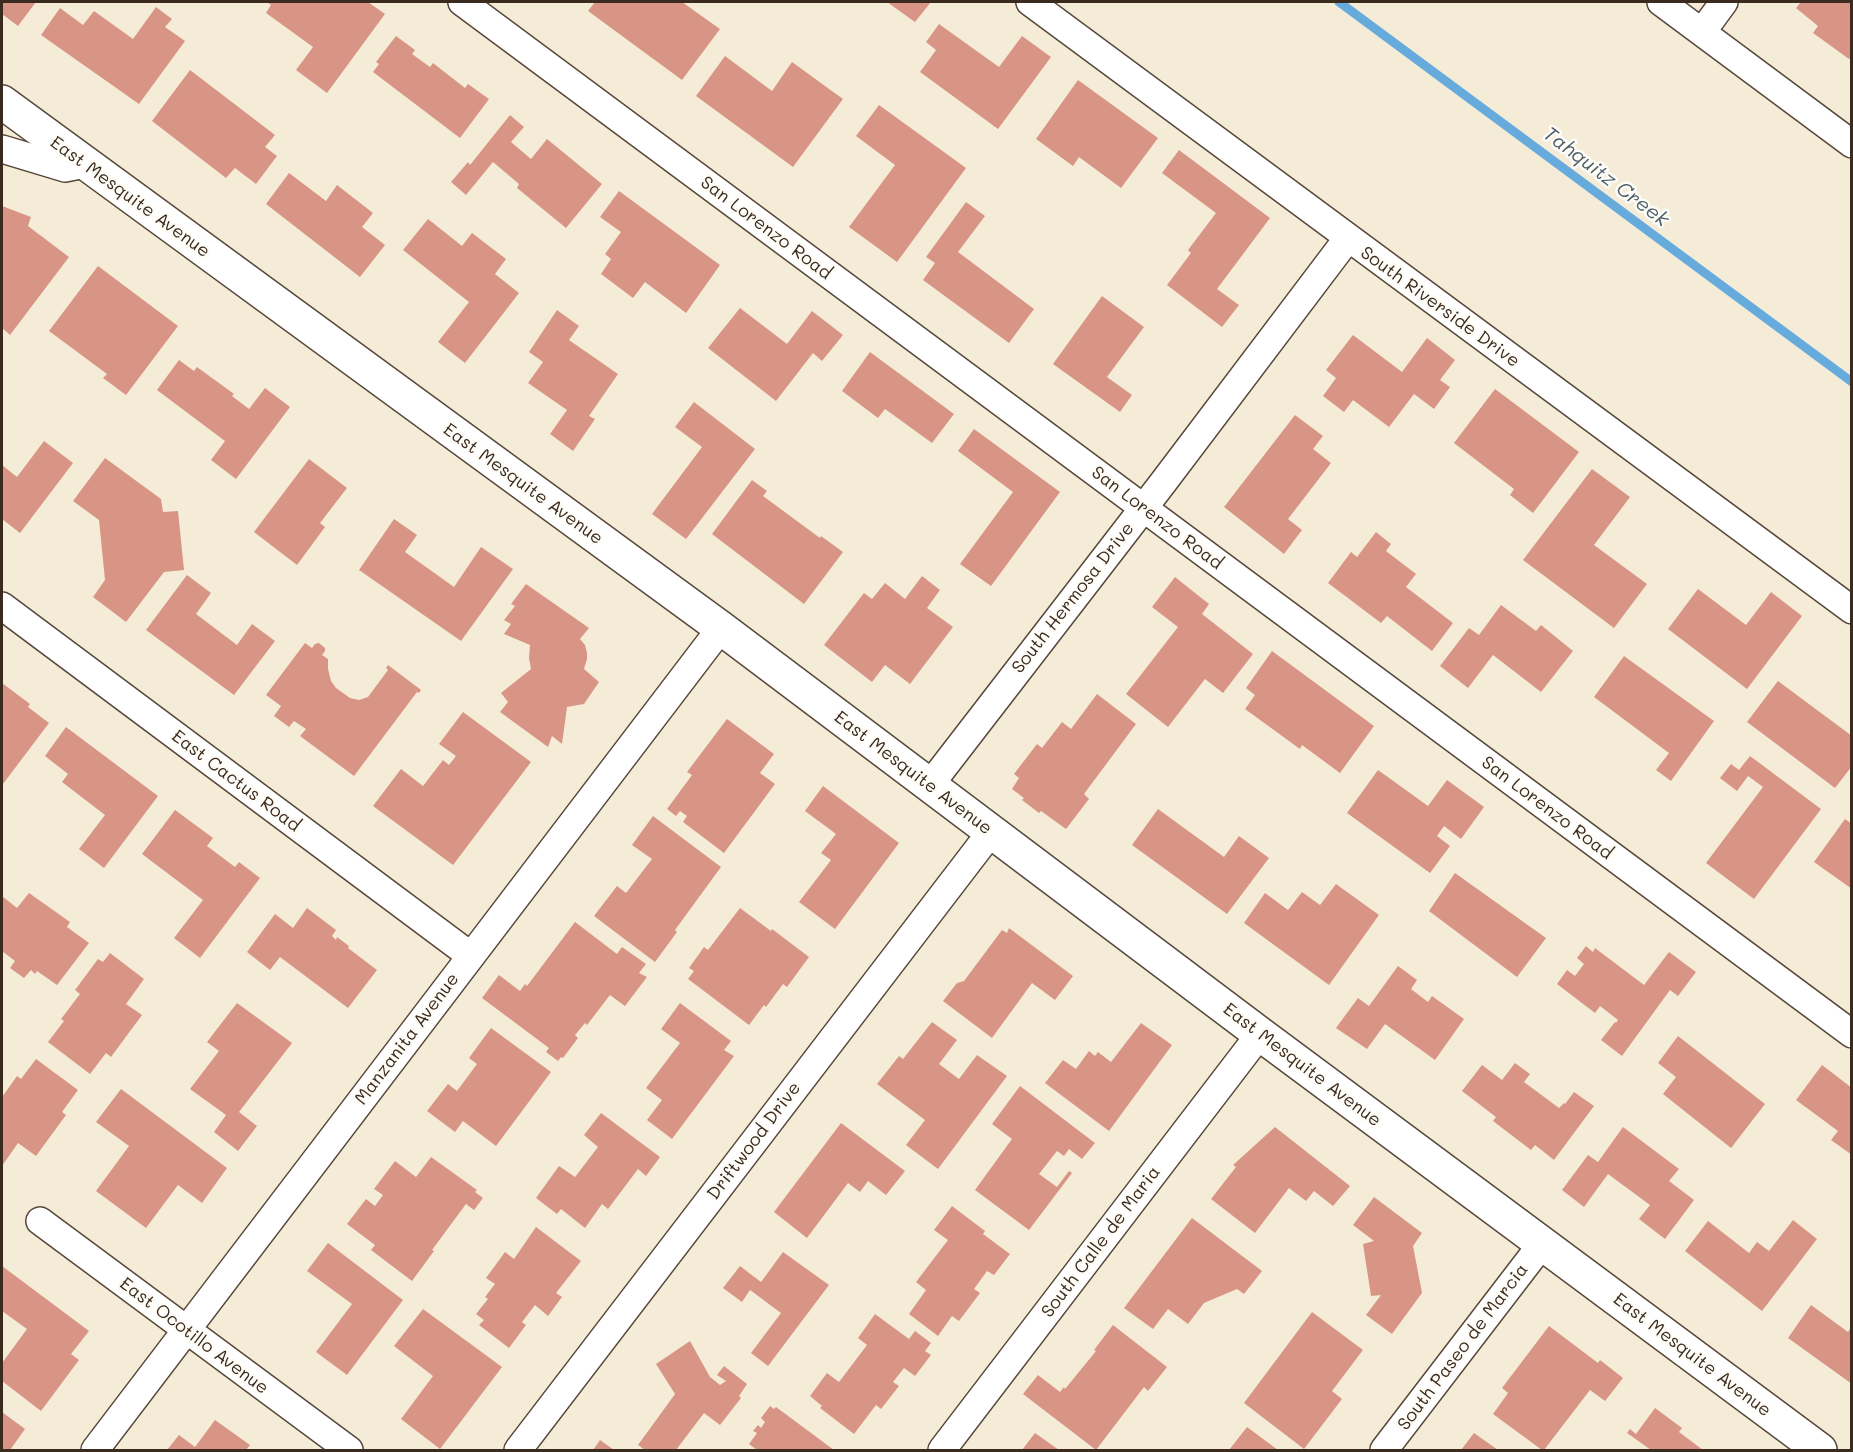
<!DOCTYPE html>
<style>
body{margin:0}
#map{position:relative;width:1853px;height:1452px;overflow:hidden;background:#f5ecd8;font-family:Mali,sans-serif}
canvas{display:block}
.frame{position:absolute;inset:0;border:3px solid #3b2a1e;pointer-events:none}
</style>
<div id="map">
<canvas width="1853" height="1452"></canvas>
<div class="frame"></div>
</div>
<script>
const context = document.querySelector('canvas').getContext('2d');
context.lineJoin = 'round';
const toPath = rows => new Path2D(rows.map(r => 'M' + r).join(''));
function stroke(path, color, width, dash) { context.strokeStyle = color; context.lineWidth = width; context.lineCap = dash ? 'butt' : 'round'; context.setLineDash(dash || []); context.stroke(path); }
function fill(path, color) { context.fillStyle = color; context.fill(path, 'evenodd'); }
function label(font, color, halo, rows, align = 'center') {
  context.font = font + ' Mali,sans-serif'; context.lineWidth = 5; context.setLineDash([]); context.textBaseline = 'middle'; context.strokeStyle = halo; context.fillStyle = color; for (const [text, x, y, turn = 0] of rows) {
    context.save(); context.translate(x, y); context.rotate((+turn || 0) * Math.PI / 180); context.textAlign = isNaN(turn) ? turn : align; if (halo) context.strokeText(text, 0, 0); context.fillText(text, 0, 0); context.restore();
  }
}
stroke(toPath([
 [1339,2,1852,382]
]), '#67abdd', 9);
fill(toPath([
 [2,2,36,2,18,26,2,14],
 [267,2,368,2,385,14,327,93,296,70,313,47,266,13,271,5],
 [595,2,682,2,720,29,682,80,588,11],
 [887,2,931,2,915,22],
 [1801,2,1852,2,1852,56,1849,59,1813,33,1818,26,1796,8],
 [156,7,172,19,165,27,185,41,139,104,41,35,60,8,83,25,94,11,133,39],
 [939,24,999,67,1022,36,1051,57,998,129,920,72,936,50,926,42],
 [396,36,415,50,412,54,430,67,433,63,465,88,468,84,489,99,460,138,373,72,379,64,376,62],
 [725,56,772,91,792,62,843,99,793,167,696,96],
 [190,70,275,135,265,147,277,156,256,184,235,168,226,178,152,121],
 [1078,80,1158,138,1121,188,1079,157,1073,166,1036,139],
 [879,105,966,168,897,262,849,227,895,165,856,136],
 [510,115,524,127,511,142,531,159,547,139,602,184,566,228,517,188,519,184,493,162,466,195,451,182,468,162,470,165],
 [1179,150,1270,218,1217,289,1239,305,1222,327,1167,285,1191,253,1188,250,1216,213,1162,173],
 [289,173,326,201,337,185,373,213,362,227,385,245,360,277,266,204],
 [619,191,720,265,686,313,645,282,633,298,601,274,611,259,605,254,621,232,600,217],
 [966,202,985,216,958,252,1034,309,1009,343,923,280,935,263,926,257],
 [2,206,31,217,28,226,69,257,10,335,2,328],
 [428,219,462,246,472,233,506,259,495,274,519,293,465,363,438,342,469,302,403,250],
 [98,266,178,326,126,395,103,378,107,374,49,331],
 [1102,296,1144,327,1107,377,1132,395,1120,412,1053,364],
 [740,308,787,344,812,311,843,335,822,361,813,353,776,401,708,348],
 [557,310,579,326,569,340,618,374,589,416,595,419,573,451,550,434,567,410,528,383,543,362,529,352],
 [1353,335,1402,372,1427,338,1455,360,1440,380,1450,387,1434,409,1414,394,1389,427,1353,400,1344,412,1323,396,1336,378,1326,370],
 [870,352,954,414,932,443,885,409,878,418,842,391],
 [179,360,194,371,197,367,234,394,232,396,249,409,265,388,290,407,236,479,211,460,225,441,157,390],
 [1495,389,1579,452,1533,513,1510,495,1514,489,1454,443],
 [694,402,755,449,686,539,652,514,702,447,675,427],
 [1295,415,1323,436,1313,449,1331,463,1288,519,1302,530,1284,554,1224,507],
 [974,429,1060,492,991,586,960,564,1013,492,958,451],
 [44,441,73,463,20,533,2,519,2,465,17,477],
 [105,458,161,499,163,512,178,511,184,570,164,572,126,622,93,597,105,580,99,520,73,501],
 [309,459,347,488,320,523,325,527,297,565,254,532],
 [1592,469,1630,497,1594,545,1647,584,1614,628,1523,560],
 [752,480,767,491,763,496,820,538,821,536,843,552,804,604,712,534],
 [394,519,417,535,405,552,454,587,481,547,513,569,461,641,359,570],
 [1376,532,1391,544,1386,551,1416,574,1406,587,1453,623,1432,651,1387,616,1381,623,1328,583,1351,552,1357,557],
 [187,575,211,593,196,614,237,645,252,624,275,641,234,695,146,630],
 [922,576,940,590,927,608,953,627,910,684,885,665,872,682,824,645,864,593,872,599,885,583,905,599],
 [1175,577,1209,604,1202,614,1253,654,1223,693,1205,679,1168,727,1126,694,1178,627,1152,607],
 [526,584,589,628,580,639,585,645,587,653,587,659,584,669,599,682,584,704,567,707,562,744,552,736,548,747,500,712,508,702,501,693,531,669,529,658,530,645,504,634,511,624,504,620,515,606,511,604],
 [1698,589,1746,625,1771,592,1802,616,1747,689,1668,629],
 [1501,605,1536,631,1541,625,1573,651,1541,692,1493,655,1468,688,1440,666,1469,628,1479,635],
 [305,643,312,648,315,644,319,643,325,648,325,651,322,655,328,659,328,669,331,681,336,688,350,698,359,700,368,697,388,670,386,668,388,665,421,690,419,693,417,692,354,776,300,736,306,729,294,721,289,727,274,716,281,706,266,695],
 [1272,651,1374,726,1340,773,1302,745,1300,749,1245,709,1255,695,1246,688],
 [1624,656,1714,721,1671,781,1656,770,1669,753,1594,697],
 [1778,681,1852,736,1852,766,1835,788,1747,722],
 [2,683,30,704,28,707,49,723,3,784,2,783],
 [1097,694,1136,724,1084,794,1089,799,1066,829,1041,811,1039,813,1022,800,1024,798,1012,789,1019,778,1014,774,1037,744,1042,748,1062,722,1071,729],
 [463,712,531,762,453,865,373,806,401,769,423,786,443,760,449,765,456,756,439,744],
 [727,719,774,754,760,773,775,784,724,853,683,822,687,816,680,811,676,816,667,809,692,775,687,772],
 [66,727,158,796,104,868,79,849,105,815,62,782,68,774,45,756],
 [1750,756,1821,809,1754,899,1706,863,1763,787,1748,776,1737,791,1720,778,1731,764,1739,770],
 [1378,770,1428,806,1447,780,1484,807,1461,839,1444,826,1437,836,1450,846,1430,873,1347,813],
 [823,786,899,843,835,929,799,902,831,860,821,853,836,834,805,811],
 [1158,809,1224,857,1239,836,1269,858,1227,914,1132,845],
 [175,810,213,838,207,846,235,867,239,862,260,878,200,958,174,938,203,900,142,854],
 [653,816,721,867,675,930,677,932,655,962,594,916,617,886,626,893,652,859,632,845],
 [1845,819,1852,824,1852,889,1814,862],
 [1455,873,1546,938,1517,977,1429,911],
 [1336,884,1379,915,1329,985,1244,923,1265,893,1288,910,1302,892,1320,905],
 [29,893,70,922,67,927,89,943,57,985,37,971,35,974,31,970,24,978,10,968,15,961,2,951,2,896,17,908],
 [307,908,336,930,332,936,336,940,337,937,349,946,348,948,377,970,348,1008,280,957,270,970,247,952,275,914,293,928],
 [740,908,771,931,772,929,809,957,787,987,783,984,766,1007,764,1005,749,1025,688,979,694,971,689,968,704,947,708,950],
 [575,922,617,954,622,947,646,964,639,973,647,977,625,1006,610,995,587,1025,585,1023,575,1035,578,1038,563,1058,561,1057,558,1061,546,1052,549,1048,482,998,499,975,520,991,525,984,527,986],
 [1009,928,1073,976,1055,1000,1032,983,992,1038,943,1001,957,983,964,981,1002,930,1007,933],
 [1586,946,1593,952,1595,948,1644,985,1669,952,1696,972,1678,996,1670,990,1622,1056,1601,1040,1615,1022,1616,1023,1618,1020,1600,1006,1595,1013,1557,984,1567,970,1575,976,1584,964,1577,958],
 [110,953,144,979,126,1004,142,1015,111,1057,106,1053,90,1074,48,1042,64,1021,61,1019,80,994,75,990,98,959,103,962],
 [1398,966,1417,980,1411,989,1428,1002,1432,996,1464,1019,1435,1060,1385,1024,1367,1049,1336,1028,1358,998,1369,1006],
 [237,1003,292,1043,239,1112,257,1126,238,1151,214,1132,226,1115,190,1089,219,1051,207,1042],
 [680,1003,731,1041,724,1050,734,1056,672,1139,647,1120,662,1100,646,1088,680,1043,661,1029],
 [932,1022,957,1040,939,1064,959,1079,977,1055,1007,1076,938,1169,906,1145,925,1120,877,1084,899,1056,903,1059],
 [1141,1023,1172,1045,1109,1131,1045,1083,1063,1060,1076,1069,1089,1051,1095,1056,1098,1052,1111,1062],
 [491,1028,551,1072,496,1146,463,1121,455,1132,427,1111,448,1084,457,1091,477,1064,469,1058],
 [1678,1036,1765,1104,1731,1148,1663,1094,1676,1077,1658,1063],
 [36,1059,78,1090,62,1112,66,1115,36,1156,18,1143,2,1166,2,1097,17,1076,21,1079],
 [1515,1063,1530,1074,1524,1082,1559,1108,1564,1103,1565,1104,1574,1092,1594,1106,1554,1160,1535,1145,1531,1150,1493,1121,1496,1117,1462,1091,1482,1065,1502,1080],
 [1822,1065,1852,1088,1852,1155,1831,1140,1838,1131,1796,1100],
 [1020,1086,1095,1143,1082,1159,1069,1149,1064,1156,1057,1151,1039,1174,1057,1187,1069,1171,1072,1173,1029,1230,975,1190,1012,1139,992,1124],
 [121,1089,227,1168,202,1203,178,1185,146,1228,96,1191,129,1146,96,1122],
 [601,1113,660,1157,646,1176,638,1169,608,1209,602,1204,585,1228,561,1209,557,1214,536,1198,559,1166,575,1177,598,1147,584,1135],
 [841,1123,905,1171,886,1195,868,1181,860,1192,848,1183,807,1238,774,1212],
 [1275,1127,1350,1186,1333,1206,1314,1191,1306,1201,1289,1188,1255,1233,1211,1199,1236,1167,1233,1165],
 [1623,1127,1679,1169,1669,1181,1694,1200,1665,1239,1639,1219,1650,1205,1608,1174,1584,1207,1562,1190,1588,1155,1598,1162],
 [431,1157,477,1190,475,1192,483,1198,474,1210,466,1204,432,1250,434,1251,412,1281,371,1250,375,1245,347,1224,366,1199,375,1206,383,1195,374,1189,395,1161,416,1177],
 [1374,1197,1422,1233,1413,1246,1422,1293,1392,1334,1366,1315,1381,1295,1371,1296,1363,1244,1374,1241,1353,1225],
 [952,1206,985,1231,983,1234,1010,1254,994,1275,987,1271,974,1289,980,1293,959,1321,952,1316,938,1336,909,1314,926,1290,916,1282,948,1240,934,1230],
 [1192,1218,1262,1271,1244,1294,1237,1289,1204,1303,1188,1324,1168,1309,1153,1329,1124,1308],
 [1793,1220,1817,1239,1762,1311,1685,1251,1708,1221,1749,1253,1757,1242,1769,1251],
 [536,1227,581,1261,556,1293,562,1297,548,1316,535,1305,522,1322,526,1325,509,1348,479,1325,484,1320,476,1314,488,1299,485,1297,495,1284,486,1278,505,1252,514,1259],
 [328,1243,403,1300,347,1375,316,1352,352,1304,307,1271],
 [783,1252,829,1285,768,1366,751,1353,781,1313,750,1290,742,1302,723,1288,740,1266,761,1282],
 [2,1266,89,1331,71,1354,79,1360,41,1411,2,1381,2,1363,27,1329,2,1311],
 [1811,1305,1848,1332,1852,1326,1852,1384,1788,1338],
 [423,1309,502,1367,440,1449,401,1419,433,1376,394,1346],
 [1312,1312,1363,1350,1332,1391,1342,1399,1304,1449,1244,1403],
 [875,1314,909,1339,915,1331,931,1343,925,1351,931,1355,915,1376,904,1368,893,1382,899,1386,881,1409,876,1405,854,1434,820,1408,822,1406,810,1396,827,1373,839,1382,867,1345,858,1338],
 [1113,1325,1167,1367,1148,1391,1144,1387,1096,1450,1023,1394,1038,1375,1060,1392,1064,1387,1065,1389,1096,1351,1094,1350],
 [1549,1326,1598,1363,1600,1360,1623,1378,1605,1401,1590,1390,1544,1450,1542,1450,1493,1414,1508,1393,1502,1388],
 [690,1341,710,1377,720,1385,726,1381,717,1375,724,1366,747,1384,739,1396,741,1398,720,1425,704,1413,676,1450,645,1450,638,1445,675,1394,656,1364],
 [770,1406,774,1409,776,1407,834,1450,757,1450,749,1444,757,1433,753,1431,758,1425,761,1428,765,1422,761,1418],
 [1655,1408,1682,1428,1679,1432,1703,1450,1651,1450,1627,1433,1630,1429,1636,1434],
 [2,1412,25,1429,10,1450,2,1450],
 [215,1420,250,1445,246,1450,167,1450,179,1435,195,1447],
 [1247,1427,1278,1450,1229,1450],
 [1035,1433,1059,1450,1022,1450],
 [1474,1433,1498,1450,1461,1450],
 [600,1440,614,1450,593,1450]
]), '#d89585');
const street = toPath([
 [462,2,1852,1034],
 [1030,2,1852,610],
 [1661,2,1852,144],
 [1702,32,1724,2],
 [2,149,65,168,85,164],
 [2,606,471,956],
 [929,786,1162,484,1348,238],
 [40,1221,349,1450],
 [95,1450,721,628],
 [518,1450,991,832],
 [942,1450,1260,1034],
 [1384,1450,1542,1244]
]);
const secondary = toPath([
 [2,102,721,628,1260,1034,1820,1450]
]);
stroke(street, '#57473a', 30);
stroke(secondary, '#57473a', 36);
stroke(street, '#fff', 27);
stroke(secondary, '#fff', 33);
label('18px', '#3b2a1e', '#fdfcf7', [
 ["East Mesquite Avenue",130,197,36],
 ["San Lorenzo Road",766,228,37],
 ["South Riverside Drive",1440,307,36],
 ["East Mesquite Avenue",523,484,36],
 ["San Lorenzo Road",1157,518,37],
 ["South Hermosa Drive",1073,598,-52],
 ["East Mesquite Avenue",913,773,37],
 ["East Cactus Road",236,781,37],
 ["San Lorenzo Road",1547,808,37],
 ["Manzanita Avenue",407,1039,-53],
 ["East Mesquite Avenue",1302,1065,37],
 ["Driftwood Drive",754,1141,-53],
 ["South Calle de Maria",1101,1242,-53],
 ["East Ocotillo Avenue",194,1336,37],
 ["South Paseo de Marcia",1463,1347,-53],
 ["East Mesquite Avenue",1692,1355,37]
]);
label('italic 20px', '#4d5e6a', '#fdfcf7', [
 ["Tahquitz Creek",1606,177,37]
]);
</script>
